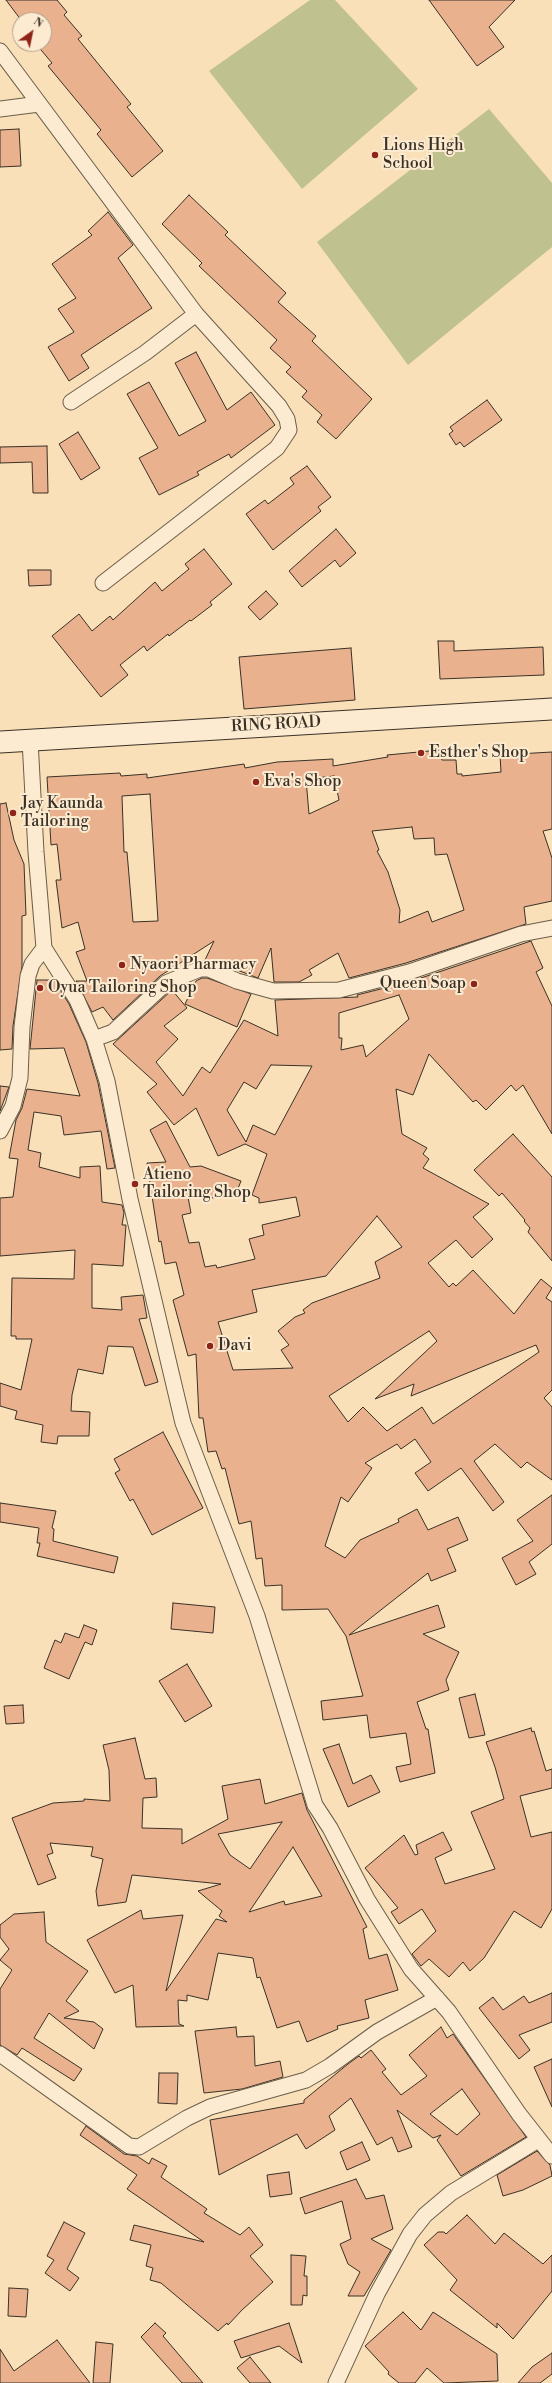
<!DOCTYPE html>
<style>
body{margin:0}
#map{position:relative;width:552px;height:2383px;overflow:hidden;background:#fae0b8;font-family:"Libre Bodoni",serif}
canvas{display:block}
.north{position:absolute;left:12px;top:12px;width:40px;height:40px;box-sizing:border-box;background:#fcebd1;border:1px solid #aea18d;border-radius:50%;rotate:33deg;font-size:11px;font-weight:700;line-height:16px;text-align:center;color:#3a3126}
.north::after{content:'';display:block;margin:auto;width:14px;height:18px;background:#8f2418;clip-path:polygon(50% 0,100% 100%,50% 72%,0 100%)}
</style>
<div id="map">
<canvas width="552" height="2383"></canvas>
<div class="north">N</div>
</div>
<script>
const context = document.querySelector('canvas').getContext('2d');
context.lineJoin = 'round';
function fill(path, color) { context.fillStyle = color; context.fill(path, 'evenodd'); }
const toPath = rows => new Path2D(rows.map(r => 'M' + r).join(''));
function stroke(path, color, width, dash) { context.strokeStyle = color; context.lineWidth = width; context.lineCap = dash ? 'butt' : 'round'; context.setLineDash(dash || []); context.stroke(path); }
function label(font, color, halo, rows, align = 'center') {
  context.font = font + ' "Libre Bodoni",serif'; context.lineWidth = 4; context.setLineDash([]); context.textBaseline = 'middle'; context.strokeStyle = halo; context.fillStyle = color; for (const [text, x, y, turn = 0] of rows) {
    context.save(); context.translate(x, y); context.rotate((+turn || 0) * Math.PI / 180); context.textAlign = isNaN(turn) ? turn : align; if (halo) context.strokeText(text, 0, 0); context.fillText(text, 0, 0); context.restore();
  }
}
fill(toPath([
 [310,0,335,0,418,89,302,189,209,71],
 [489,109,552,183,552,247,408,365,317,242]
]), '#bfc28e');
const building = toPath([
 [6,0,57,0,67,12,64,15,82,36,78,39,131,104,127,107,163,151,132,177,97,134,101,130,48,66,52,63,36,44,44,44,44,20,21,20,6,0],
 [429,0,515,0,489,27,504,47,477,66,429,0],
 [19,129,21,166,0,167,0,130,19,129],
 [189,195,228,232,225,235,286,293,278,302,316,336,312,341,372,399,336,439,317,422,322,415,302,397,307,391,286,372,291,367,270,348,277,340,199,266,202,263,162,224,189,195],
 [108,212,133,245,118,258,152,308,81,355,89,368,69,381,48,347,74,332,58,309,76,298,52,264,92,235,88,231,108,212],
 [196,352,227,410,251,392,275,425,231,458,229,454,197,472,199,475,159,495,139,458,158,448,127,394,149,382,179,436,206,421,175,363,196,352],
 [487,400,502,420,464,447,460,442,456,445,449,434,453,431,450,427,487,400],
 [78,432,100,468,81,480,59,444,78,432],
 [47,446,48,493,33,493,32,462,0,463,0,447,47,446],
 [307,466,331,497,318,507,321,511,273,550,246,514,265,500,268,504,294,484,290,478,307,466],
 [336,529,356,553,340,567,335,560,302,587,289,571,336,529],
 [204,549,232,584,210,602,212,605,191,621,190,620,169,636,168,634,147,651,144,646,120,665,128,675,101,697,52,636,79,614,92,631,110,616,113,620,155,582,162,591,189,569,185,564,204,549],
 [28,570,51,570,51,585,29,586,28,570],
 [266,591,278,604,260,620,248,607,266,591],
 [438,641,454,641,454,651,543,647,544,675,440,679,438,641],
 [351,648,355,700,244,709,239,657,351,648],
 [440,750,442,760,456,760,457,774,462,774,462,776,501,772,500,755,552,752,552,829,543,831,552,858,552,901,524,907,526,924,406,963,349,978,338,953,309,970,312,975,299,982,274,982,271,948,258,978,213,961,205,960,214,941,160,976,113,1020,103,1007,92,1012,76,981,87,981,76,952,85,949,78,922,62,928,56,880,61,880,57,844,51,845,47,777,120,773,121,776,147,774,147,778,244,764,245,768,277,762,333,759,333,766,388,757,387,755,440,750],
 [334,776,339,800,309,814,306,779,334,776],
 [150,794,158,921,133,922,127,852,124,852,122,796,150,794],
 [412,827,414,839,434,838,435,855,447,854,464,910,432,922,428,911,399,923,400,910,388,872,377,851,379,850,372,831,412,827],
 [6,803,14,840,24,864,26,915,22,916,22,966,13,1026,12,1049,0,1050,0,804,6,803],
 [531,941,543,968,536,972,552,1006,552,1134,523,1085,516,1091,511,1085,486,1110,476,1100,473,1102,429,1054,413,1095,396,1089,402,1134,427,1148,423,1154,429,1159,423,1168,489,1204,473,1217,493,1239,472,1258,456,1240,428,1263,449,1287,453,1283,456,1286,473,1270,514,1314,541,1279,552,1288,546,1298,552,1302,552,1390,544,1398,552,1407,552,1480,527,1462,521,1468,495,1444,474,1461,504,1502,493,1511,461,1468,428,1491,415,1473,431,1462,415,1439,401,1449,397,1444,365,1463,372,1468,348,1502,341,1497,325,1546,345,1558,360,1540,399,1522,398,1519,417,1509,428,1530,458,1517,468,1540,447,1549,456,1571,431,1581,428,1573,349,1635,438,1605,445,1627,423,1634,459,1652,446,1680,449,1690,417,1702,426,1729,428,1729,435,1773,400,1782,396,1767,411,1764,406,1733,370,1738,367,1715,323,1720,321,1701,363,1696,346,1636,328,1609,282,1610,282,1585,265,1586,262,1558,256,1559,251,1521,239,1524,225,1468,222,1469,216,1451,208,1452,203,1418,199,1418,196,1354,188,1356,173,1300,184,1295,176,1262,165,1264,161,1241,159,1242,147,1163,166,1162,150,1130,166,1121,190,1167,201,1166,241,1181,235,1196,215,1188,215,1198,188,1197,191,1213,182,1215,189,1243,199,1242,205,1267,216,1265,217,1268,255,1259,249,1239,264,1235,262,1225,300,1216,296,1197,259,1203,259,1198,252,1195,267,1154,245,1144,218,1156,196,1108,174,1125,147,1092,157,1084,113,1044,172,990,187,1008,164,1026,178,1039,156,1062,183,1096,202,1067,210,1073,244,1020,278,1036,275,1000,358,997,357,995,412,981,531,941],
 [399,995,409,1019,366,1057,363,1045,341,1050,342,1038,339,1038,339,1013,399,995],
 [271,1065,312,1066,275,1135,253,1125,246,1142,227,1110,244,1082,256,1089,271,1065],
 [377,1216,402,1247,375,1262,380,1278,312,1303,303,1310,305,1313,295,1317,278,1331,289,1345,281,1350,293,1368,233,1370,218,1322,257,1312,252,1290,326,1276,377,1216],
 [429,1331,437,1341,375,1399,414,1384,411,1396,536,1345,539,1352,433,1424,422,1407,387,1431,363,1407,348,1422,329,1396,429,1331],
 [202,978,207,978,251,994,237,1027,185,1004,196,981,202,978],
 [37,980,54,980,69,1004,86,1042,98,1083,115,1168,107,1169,101,1131,64,1135,61,1116,34,1112,28,1150,41,1153,39,1167,80,1178,80,1167,100,1166,102,1202,122,1205,124,1213,122,1225,126,1225,123,1266,92,1264,92,1308,122,1310,121,1297,143,1295,147,1318,139,1319,158,1382,145,1386,133,1347,108,1346,103,1374,78,1369,72,1395,71,1411,90,1412,89,1436,58,1436,57,1444,41,1442,43,1425,15,1419,17,1411,0,1406,0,1383,21,1390,32,1339,16,1339,16,1336,11,1336,12,1278,74,1279,75,1250,0,1256,0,1198,13,1197,18,1159,9,1158,16,1120,22,1108,27,1089,80,1096,64,1048,30,1049,37,980],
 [0,1086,9,1087,0,1111,0,1086],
 [513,1134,552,1177,552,1261,528,1232,530,1228,524,1221,525,1220,502,1193,499,1196,474,1170,513,1134],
 [163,1432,203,1508,152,1535,133,1499,130,1501,115,1473,120,1470,114,1459,163,1432],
 [552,1495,552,1544,529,1562,536,1574,516,1585,502,1558,533,1541,517,1520,552,1495],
 [0,1503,56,1511,52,1528,54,1529,53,1541,118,1557,114,1573,37,1556,40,1543,37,1543,39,1528,0,1522,0,1503],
 [173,1603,215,1607,213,1633,171,1629,173,1603],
 [84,1625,97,1630,92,1645,85,1642,69,1679,44,1668,55,1640,61,1643,65,1633,79,1638,84,1625],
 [187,1664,212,1706,185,1722,159,1681,187,1664],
 [475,1694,485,1735,469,1738,459,1698,475,1694],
 [23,1705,24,1723,6,1724,4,1706,23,1705],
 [531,1728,532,1732,534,1731,546,1771,552,1769,552,1788,520,1796,531,1837,552,1832,552,1909,541,1928,514,1911,484,1958,470,1971,463,1962,449,1977,429,1959,421,1966,412,1954,436,1931,422,1909,399,1924,391,1912,398,1908,365,1868,404,1835,415,1855,418,1854,416,1845,443,1832,452,1850,435,1858,445,1884,495,1869,471,1812,504,1799,495,1767,486,1742,531,1728],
 [135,1738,145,1779,156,1778,157,1797,143,1798,142,1828,182,1829,182,1844,228,1819,222,1786,260,1779,265,1804,302,1793,307,1810,367,1927,363,1929,369,1959,387,1954,398,1990,365,2000,369,2018,337,2026,338,2029,307,2042,299,2021,277,2028,260,1977,257,1978,253,1958,218,1953,208,2000,187,1995,187,2001,178,2000,179,2024,184,2026,136,2027,133,1985,115,1993,87,1940,141,1910,143,1919,183,1915,166,1991,216,1919,227,1922,219,1916,222,1911,198,1891,221,1884,132,1875,126,1902,98,1906,96,1891,103,1859,91,1856,93,1847,50,1843,53,1853,47,1855,56,1878,38,1885,12,1818,53,1803,84,1801,84,1799,110,1801,109,1770,103,1745,135,1738],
 [282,1822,250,1869,230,1855,218,1834,282,1822],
 [293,1847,322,1896,285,1905,284,1901,249,1912,293,1847],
 [339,1744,353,1784,371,1775,380,1792,348,1807,323,1749,339,1744],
 [44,1912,46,1942,88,1971,66,2001,79,2011,64,2018,94,2022,103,2029,94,2049,49,2013,34,2038,82,2069,74,2081,22,2048,17,2055,0,2045,0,1989,12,1970,0,1960,9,1949,0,1937,0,1925,14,1914,44,1912],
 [552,1993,552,2022,519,2035,530,2050,519,2059,479,2008,493,1997,503,2010,524,1996,529,2003,552,1993],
 [236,2027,237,2037,254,2036,255,2066,280,2061,283,2077,242,2089,204,2093,195,2031,236,2027],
 [441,2027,447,2038,453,2034,526,2137,461,2176,437,2140,441,2135,433,2138,397,2110,412,2147,398,2152,392,2137,377,2145,351,2098,329,2116,335,2130,306,2149,297,2134,219,2175,210,2120,304,2103,304,2100,348,2064,359,2056,361,2058,371,2050,386,2069,382,2072,401,2095,427,2076,409,2055,441,2027],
 [462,2089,480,2114,457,2135,430,2114,462,2089],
 [552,2059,552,2107,534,2067,552,2059],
 [159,2073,178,2073,177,2104,158,2103,159,2073],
 [86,2126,124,2154,137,2156,149,2164,152,2158,167,2166,161,2177,207,2209,204,2213,240,2235,249,2227,263,2245,250,2256,273,2282,242,2310,228,2325,227,2323,218,2331,161,2283,150,2280,153,2268,146,2266,151,2245,130,2240,134,2225,204,2242,127,2189,137,2175,80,2135,86,2126],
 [362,2142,370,2160,347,2170,340,2152,362,2142],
 [537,2151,550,2165,552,2176,523,2190,503,2196,497,2175,537,2151],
 [289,2172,292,2194,270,2197,267,2175,289,2172],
 [356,2179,366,2199,384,2195,393,2229,371,2239,391,2250,364,2296,348,2296,360,2272,348,2264,340,2244,351,2239,342,2201,305,2214,300,2198,356,2179],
 [467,2215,495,2244,504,2233,543,2264,552,2255,552,2291,513,2339,497,2323,497,2328,450,2290,457,2280,424,2245,438,2232,444,2232,446,2234,467,2215],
 [64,2222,85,2233,67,2269,79,2278,70,2291,45,2273,54,2260,47,2256,64,2222],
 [291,2255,306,2256,304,2276,307,2276,307,2296,303,2295,302,2305,291,2305,291,2255],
 [9,2288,28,2289,26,2317,8,2316,9,2288],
 [403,2312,421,2330,433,2312,497,2354,498,2381,444,2383,427,2368,415,2383,399,2383,388,2374,389,2372,365,2346,403,2312],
 [155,2323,166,2333,163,2336,203,2383,182,2383,141,2337,155,2323],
 [289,2323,302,2363,279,2346,241,2358,234,2341,289,2323],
 [57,2340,90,2383,0,2383,0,2349,14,2371,57,2340],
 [96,2342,113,2344,110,2383,93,2383,96,2342],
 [552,2353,552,2374,540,2383,518,2383,532,2367,552,2353],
 [250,2357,271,2383,250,2383,237,2368,250,2357]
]);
fill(building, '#e9b18e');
stroke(building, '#3a3126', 1);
const street = toPath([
 [0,51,196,314,279,406,287,419,289,430,277,448,103,583],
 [0,109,39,104],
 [71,402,145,353,196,314],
 [44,948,77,1000,94,1039,107,1081,130,1199,183,1423,257,1616,315,1805,330,1828,367,1899,411,1969,449,2012,519,2114,552,2156],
 [94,1039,113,1032,166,983,200,969,209,969,237,981,273,991,339,990,409,972,521,934,552,928],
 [0,1131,13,1106,20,1078,22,1027,28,976,32,964,44,948,36,852,30,740],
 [0,2054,129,2146,139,2147,187,2118,210,2107,306,2080,330,2066,377,2032,437,1998],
 [336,2383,377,2294,410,2234,425,2215,451,2193,538,2140]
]);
const secondary = toPath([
 [0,742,552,709]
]);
stroke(street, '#6a5d4a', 17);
stroke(secondary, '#3a3126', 23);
stroke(street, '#fcebd1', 15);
stroke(secondary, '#fcebd1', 21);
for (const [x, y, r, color] of [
 [375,155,4,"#8f2418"],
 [421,753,4,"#8f2418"],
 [256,782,4,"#8f2418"],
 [13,813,4,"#8f2418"],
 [122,965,4,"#8f2418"],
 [474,984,4,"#8f2418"],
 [40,988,4,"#8f2418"],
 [135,1184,4,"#8f2418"],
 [210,1346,4,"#8f2418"]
]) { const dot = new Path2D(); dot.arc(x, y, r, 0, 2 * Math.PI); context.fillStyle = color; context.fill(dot); stroke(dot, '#fcebd1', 1.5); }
label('16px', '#3a3126', '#fcebd1', [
 ["Lions High",383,146],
 ["School",383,164],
 ["Esther's Shop",429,753],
 ["Eva's Shop",264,782],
 ["Jay Kaunda",21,804],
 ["Tailoring",21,822],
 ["Nyaori Pharmacy",130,965],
 ["Queen Soap",466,984,"right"],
 ["Oyua Tailoring Shop",48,988],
 ["Atieno",143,1175],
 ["Tailoring Shop",143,1193],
 ["Davi",218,1346]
], 'left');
label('16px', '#3a3126', '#fcebd1', [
 ["RING ROAD",276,725,-3]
]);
</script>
